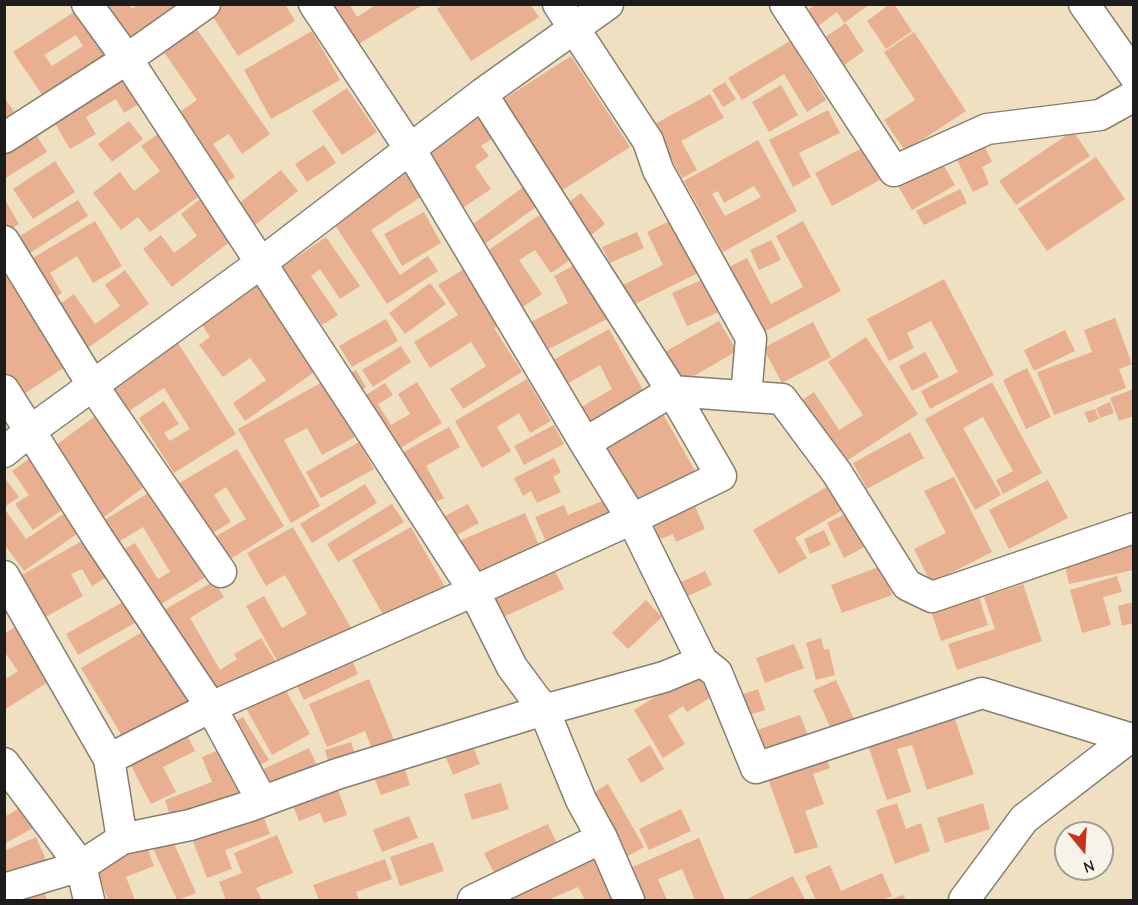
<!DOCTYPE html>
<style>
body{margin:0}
#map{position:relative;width:1138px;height:905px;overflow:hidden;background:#efe0c1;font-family:"Comic Neue",sans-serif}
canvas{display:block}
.frame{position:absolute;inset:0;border:6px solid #1c1c1c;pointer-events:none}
.north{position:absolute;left:1054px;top:821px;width:60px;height:60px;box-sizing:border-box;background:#f7f3e8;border:2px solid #9f9d96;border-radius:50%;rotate:162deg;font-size:16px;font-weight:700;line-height:24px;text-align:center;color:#1c1c1c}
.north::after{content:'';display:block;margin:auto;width:21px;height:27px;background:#c8321e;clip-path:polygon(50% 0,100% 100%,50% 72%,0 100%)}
</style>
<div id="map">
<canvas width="1138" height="905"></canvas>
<div class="frame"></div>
<div class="north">N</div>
</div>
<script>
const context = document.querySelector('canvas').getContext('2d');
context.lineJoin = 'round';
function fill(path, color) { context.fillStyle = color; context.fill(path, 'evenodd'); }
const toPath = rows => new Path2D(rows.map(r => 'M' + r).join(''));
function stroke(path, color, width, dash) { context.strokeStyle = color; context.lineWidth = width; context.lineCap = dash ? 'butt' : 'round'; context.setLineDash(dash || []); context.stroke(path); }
fill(toPath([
 [105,4,129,4,132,9,138,4,177,4,130,38],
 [216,4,285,4,295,21,238,56,208,9],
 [326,4,349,4,357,17,377,4,419,4,421,6,352,48],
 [444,4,530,4,539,17,471,61,437,9],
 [816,4,870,4,844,23,837,12,817,27,806,11],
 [890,4,894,4,912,31,886,49,867,21],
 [83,6,114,54,45,99,13,52],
 [76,35,83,46,52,66,44,55],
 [846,23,864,51,840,68,821,40],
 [194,25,270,134,242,154,229,134,213,144,235,177,223,185,174,116,197,100,161,48],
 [312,31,340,80,271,119,244,70],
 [914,32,966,111,905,151,884,120,915,100,884,52],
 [790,41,826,100,807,112,784,74,742,100,728,78],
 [571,56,630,147,558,193,498,103],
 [126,70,144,101,124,113,116,99,86,117,96,134,70,149,50,115],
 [725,82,736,99,723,107,712,90],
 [781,85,798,115,769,132,752,102],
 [347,88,377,132,342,155,312,111],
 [710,94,724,118,681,141,697,170,682,178,653,125],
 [4,97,19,119,4,129],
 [828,110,840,133,799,153,811,177,793,187,769,140],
 [481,114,496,136,481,146,489,156,475,166,491,189,458,211,420,157],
 [129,121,143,139,112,162,98,144],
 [32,128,47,152,4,179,4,146],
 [164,130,201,195,150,232,138,217,121,230,93,193,120,172,134,191,160,171,141,146],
 [1073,131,1090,156,1016,205,999,181],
 [758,140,797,211,723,252,684,181],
 [754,186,761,197,725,216,712,194,718,191,724,203],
 [324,145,336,163,307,182,295,164],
 [985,147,992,162,982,167,989,184,973,192,957,160],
 [862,148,880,180,832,206,815,173],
 [1096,157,1125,199,1047,251,1018,209],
 [940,159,955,185,912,210,897,184],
 [55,161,75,192,33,219,13,189],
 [408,169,425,194,371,230,400,275,428,256,438,271,387,304,331,219],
 [281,170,298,191,250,229,233,208],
 [526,185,540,204,478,249,465,230],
 [960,189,967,203,924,225,916,211],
 [581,193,605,224,585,240,560,209],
 [4,198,19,224,7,231,4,226],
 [200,199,232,240,172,287,143,249,161,235,174,253,197,236,181,214],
 [78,200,88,216,30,253,20,236],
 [545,211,576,256,551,273,535,250,519,260,542,294,517,311,480,256],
 [424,212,441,243,402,266,384,234],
 [680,216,706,269,629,307,619,287,663,265,647,232],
 [95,221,122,266,93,283,77,256,50,273,62,293,49,301,26,262],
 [803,221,841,291,764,332,729,267,747,258,771,304,803,287,776,236],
 [637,232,644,248,610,263,602,247],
 [326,237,360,286,340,299,320,269,311,276,338,315,322,325,282,267],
 [771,240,781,260,759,270,750,250],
 [580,262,609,318,539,354,525,325,568,303,554,276],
 [464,269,499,325,494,328,522,372,463,409,450,389,486,366,471,342,430,368,414,342,458,315,438,285],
 [125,270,149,304,81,353,50,311,74,294,95,324,120,306,105,285],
 [14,272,74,361,21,396,4,371,4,278],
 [257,278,320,368,245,421,233,403,266,380,250,358,223,377,199,345,210,337,198,319],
 [704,279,719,312,687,326,672,293],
 [944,279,994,375,930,409,921,391,958,372,931,321,907,333,914,348,889,361,867,319],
 [430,283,446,304,405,334,389,313],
 [1115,318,1132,364,1119,369,1126,388,1054,415,1037,372,1092,352,1084,330],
 [386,319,398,341,352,367,339,346],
 [719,321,737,351,680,384,663,353],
 [813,322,831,357,782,383,763,348],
 [609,329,647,397,589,430,578,409,612,389,600,365,560,388,546,364],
 [1065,330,1075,351,1034,371,1024,350],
 [866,337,918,414,836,468,794,405,814,392,839,430,863,415,828,362],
 [178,343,236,434,174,473,139,418,164,401,179,424,164,433,170,441,190,429,164,388,120,417,103,391],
 [401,346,411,362,373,387,362,370],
 [925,352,939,377,912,391,899,366],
 [1027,368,1051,417,1026,429,1003,380],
 [356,370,366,387,354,394,344,377],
 [527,379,551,421,530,433,519,413,497,427,511,451,482,468,455,421],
 [324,381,355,437,322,455,307,428,284,440,320,506,291,523,238,429],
 [417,382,442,423,394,452,361,398,385,383,393,395,378,404,391,425,410,414,398,394],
 [992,382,1042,473,1003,494,996,480,1013,471,983,417,963,428,1001,495,975,510,925,419],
 [1134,389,1134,416,1119,421,1110,398],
 [1110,402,1114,413,1100,418,1096,408],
 [659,407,698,476,638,510,598,441],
 [1095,409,1099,419,1089,423,1084,412],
 [98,414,149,483,100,520,48,451],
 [554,425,564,444,524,465,514,446],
 [449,427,460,447,426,466,444,498,429,506,400,454],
 [910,432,924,458,867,489,853,463],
 [359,442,374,469,321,498,306,472],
 [237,449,284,526,227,561,213,538,246,519,226,487,214,495,231,522,202,539,171,488],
 [33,456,68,506,33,530,15,504,29,495,12,471],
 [554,458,561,472,553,477,561,492,537,503,531,491,523,496,514,478],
 [4,477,19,497,4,507],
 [954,477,992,552,931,583,914,549,946,533,924,491],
 [1048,480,1068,518,1009,549,989,510],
 [365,484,377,503,312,543,300,524],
 [832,484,846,508,795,538,807,558,779,574,753,530],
 [155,489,209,575,153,609,118,553,135,543,158,579,170,572,143,527,112,546,98,524],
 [692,499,705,529,676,542,673,534,654,542,644,521],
 [605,500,614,522,549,549,535,517,564,505,568,515],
 [392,504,404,522,338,562,327,544],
 [468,504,479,523,453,537,443,517],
 [4,508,26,539,68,511,81,531,24,571,4,544],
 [525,513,541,550,475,578,459,541],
 [847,513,864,547,844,558,827,523],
 [293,527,353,631,283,671,246,606,264,596,282,628,307,614,285,575,266,586,247,553],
 [411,527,448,592,389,625,352,560],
 [824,530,831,545,810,554,804,539],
 [89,537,110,575,92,586,82,569,71,574,83,596,44,618,20,576],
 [1134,546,1134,570,1069,584,1064,562],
 [552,565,564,589,497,620,486,594],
 [881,566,892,595,842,613,831,585],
 [705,571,712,585,686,597,679,583],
 [1117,576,1122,592,1103,597,1111,625,1082,633,1070,590],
 [214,581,224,597,190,618,220,670,237,659,234,654,261,638,277,664,212,702,159,613],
 [1023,584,1042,641,957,670,948,644,995,629,984,597],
 [976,588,988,625,941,641,929,605],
 [128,599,140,620,78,655,66,634],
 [646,600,662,617,628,649,612,633],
 [1134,602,1134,623,1122,626,1118,606],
 [21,623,56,677,4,710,4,680,18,671,4,651,4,634],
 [147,629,194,707,128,746,81,668],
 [821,638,824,650,829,649,835,675,816,680,806,643],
 [794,644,804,668,765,683,756,658],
 [350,655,358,674,304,700,295,682],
 [696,672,711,697,687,712,683,706,668,716,685,744,663,758,634,710],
 [369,679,394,740,372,749,365,731,327,747,309,704],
 [836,680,855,721,832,731,813,690],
 [284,687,310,734,272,755,246,708],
 [758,689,765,710,745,716,738,696],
 [951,708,974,774,927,790,912,745,897,749,911,792,887,800,865,737],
 [800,715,809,738,761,756,752,732],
 [243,717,269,760,252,770,226,726],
 [182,726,195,751,163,767,176,792,151,804,126,756],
 [351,742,357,760,330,768,325,750],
 [472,744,480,764,453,775,445,755],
 [650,745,664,769,641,783,627,759],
 [229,746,248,795,173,824,165,800,212,782,202,757],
 [309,748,318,768,266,792,257,772],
 [823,749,830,768,813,774,824,804,805,811,818,847,795,854,765,770],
 [404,766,410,785,381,795,374,777],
 [335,781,347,815,324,823,320,813,299,821,290,798],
 [501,783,509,809,472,820,464,794],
 [608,784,644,847,621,860,586,797],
 [31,802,42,823,4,844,4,817],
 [897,803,906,829,921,823,930,851,895,864,876,810],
 [983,803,990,829,945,843,937,818],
 [681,809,691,831,649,850,639,829],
 [261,810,270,834,225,850,232,869,207,878,191,836],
 [409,816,418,838,382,852,373,830],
 [548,824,559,848,496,877,484,853],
 [277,835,293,873,256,888,262,900,226,900,219,882,242,873,234,853],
 [36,837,48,864,4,883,4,851],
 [171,837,196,893,178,900,177,900,152,846],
 [699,838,725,900,695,900,682,869,658,879,667,900,642,900,628,869],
 [433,842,444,871,400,886,390,857],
 [146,844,154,866,126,877,135,900,108,900,94,863],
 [593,851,617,900,585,900,578,887,548,900,504,900],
 [385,859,392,879,356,892,359,900,319,900,313,885],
 [830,865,841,891,882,873,892,896,883,900,816,900,805,876],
 [793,876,805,900,750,900,749,898],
 [41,882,47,900,4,900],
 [903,895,906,900,889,900]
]), '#e8b091');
const minor = toPath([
 [87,4,127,59,261,263,367,425,474,591,512,667,544,710,581,800,602,838,629,900],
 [314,4,410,149,585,443,632,519,702,661,717,673,756,768,982,693,1129,738,1134,738],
 [558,4,648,141,658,170,751,338,746,396],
 [785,4,894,171,987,129,1100,115,1134,96],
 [1084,4,1134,75],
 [4,138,127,59,205,4],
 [4,241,93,386,221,572],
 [4,390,98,538,211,707,262,801],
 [585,443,672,391,782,399,837,473,907,585,932,597,1134,528],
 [4,452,30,431,261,263,482,94,608,4],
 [4,576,109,759,122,839],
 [109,759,211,707,474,591,632,519,721,476,672,391,482,94],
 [4,763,81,866,89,900],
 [4,889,81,866,122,839,190,825,250,806,337,774,544,710,664,677,702,661],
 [473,900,602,838],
 [964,900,1024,819,1129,738]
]);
stroke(minor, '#867e6e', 33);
stroke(minor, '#fff', 30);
</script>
